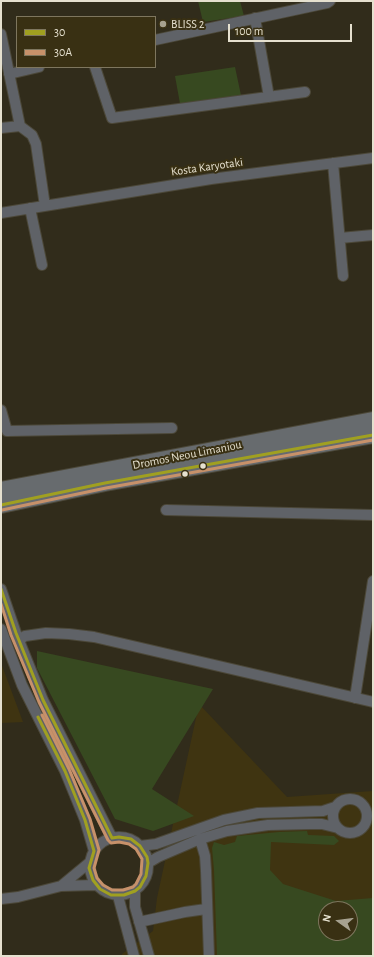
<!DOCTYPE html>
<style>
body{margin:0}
#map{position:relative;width:374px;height:957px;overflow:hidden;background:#312c1b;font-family:"Alegreya Sans",sans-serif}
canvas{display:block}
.frame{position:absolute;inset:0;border:2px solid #e5e0cf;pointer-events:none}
.legend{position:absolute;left:16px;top:16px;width:140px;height:52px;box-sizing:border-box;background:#393013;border:1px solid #7e765e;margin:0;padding:5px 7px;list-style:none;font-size:12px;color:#e5e0cf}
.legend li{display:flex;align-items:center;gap:8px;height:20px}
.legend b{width:20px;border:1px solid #7e765e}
.north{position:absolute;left:318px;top:901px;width:40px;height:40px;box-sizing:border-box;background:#393013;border:1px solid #7e765e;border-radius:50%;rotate:284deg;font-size:11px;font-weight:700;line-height:16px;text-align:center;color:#e5e0cf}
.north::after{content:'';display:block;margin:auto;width:14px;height:18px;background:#a6a190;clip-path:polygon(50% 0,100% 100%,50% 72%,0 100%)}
.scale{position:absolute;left:228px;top:24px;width:124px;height:18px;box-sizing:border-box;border:2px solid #e5e0cf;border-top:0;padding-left:5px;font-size:12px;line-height:14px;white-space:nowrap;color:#e5e0cf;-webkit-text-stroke:3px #393013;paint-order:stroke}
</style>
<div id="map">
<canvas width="374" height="957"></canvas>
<div class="frame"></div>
<ul class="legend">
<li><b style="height:5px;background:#a0a020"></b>30</li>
<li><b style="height:5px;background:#c7916a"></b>30A</li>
</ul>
<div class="north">N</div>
<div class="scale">100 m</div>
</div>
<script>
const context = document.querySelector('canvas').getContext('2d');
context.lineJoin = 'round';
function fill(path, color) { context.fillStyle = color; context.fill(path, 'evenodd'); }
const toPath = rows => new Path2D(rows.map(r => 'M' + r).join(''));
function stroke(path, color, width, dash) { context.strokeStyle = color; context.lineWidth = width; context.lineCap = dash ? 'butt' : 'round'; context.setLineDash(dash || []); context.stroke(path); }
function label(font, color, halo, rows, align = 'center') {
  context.font = font + ' "Alegreya Sans",sans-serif'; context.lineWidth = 4; context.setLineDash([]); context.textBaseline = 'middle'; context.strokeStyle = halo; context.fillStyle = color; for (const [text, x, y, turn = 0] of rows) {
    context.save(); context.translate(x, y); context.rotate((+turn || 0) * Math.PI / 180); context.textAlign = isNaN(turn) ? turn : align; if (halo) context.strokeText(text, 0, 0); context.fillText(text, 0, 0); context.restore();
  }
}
fill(toPath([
 [1,663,23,722,1,723],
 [199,704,287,797,373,791,373,956,122,956,122,954,153,931,157,898],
 [326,909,350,909,350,933,326,933]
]), '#3f3411');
fill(toPath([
 [198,1,240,1,244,16,203,22],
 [235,67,242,100,181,109,175,76],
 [37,651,213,689,152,789,194,816,153,831,115,819,37,668],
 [307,831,308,835,334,836,339,841,334,845,271,842,270,870,283,884,336,901,373,898,373,956,217,956,214,870,212,848,214,842,224,845,235,842,237,836,279,832],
 [326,909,350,909,350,933,326,933]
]), '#374920');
const street = toPath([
 [255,18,269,97],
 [1,34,20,126],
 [155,40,327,3,330,1],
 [95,67,112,118,305,92],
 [9,74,39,67],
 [1,128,20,126,32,135,36,144,45,206],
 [333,163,343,276],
 [30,208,42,265],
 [1,213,211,179,373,158],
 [340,238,373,235],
 [1,410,7,431,172,428],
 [166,510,373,515],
 [1,589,16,633,43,700,112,838],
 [1,629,22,685,65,771,85,820,94,851],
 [19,640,25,636,46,633,69,634,94,637,373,702],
 [355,698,373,581],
 '333 816a17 17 0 1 1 34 0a17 17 0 1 1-34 0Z',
 '90 866a29 29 0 1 1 58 0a29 29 0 1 1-58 0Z',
 [200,839,205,856,206,871,209,956],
 [140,846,156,844,224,820,258,813,323,811,335,807],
 [148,863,158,857,200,839,227,831,268,825,310,824,322,824,338,828],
 [61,886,90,862],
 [135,891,135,907,149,956],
 [118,896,134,956],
 [1,899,18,897,61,886,96,885],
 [139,922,185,912,206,909]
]);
const primary = toPath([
 [1,490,373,420],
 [1,505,105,483,373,435]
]);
stroke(street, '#4c4839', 12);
stroke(primary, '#4c4839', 18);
stroke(street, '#5f6267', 10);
stroke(primary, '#676b6e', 16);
stroke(toPath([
 [1,505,105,483,373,435],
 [1,589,16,633,43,700,112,838,119,837,131,839,140,846,147,857,148,863,146,876,140,887,135,891,124,895,111,895,100,889,93,880,89,868,94,851,85,820,65,771,38,717]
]), '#a0a020', 3);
stroke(toPath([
 [2,510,106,488,373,440],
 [1,604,11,635,39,702,108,840,111,843,119,842,129,844,136,849,142,859,141,874,136,884,133,887,123,890,112,890,103,885,97,878,94,868,99,850,90,819,69,769,42,715]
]), '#c7916a', 3);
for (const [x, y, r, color] of [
 [163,24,4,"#a6a190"],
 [203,466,3.5,"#e5e0cf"],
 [185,474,3.5,"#e5e0cf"]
]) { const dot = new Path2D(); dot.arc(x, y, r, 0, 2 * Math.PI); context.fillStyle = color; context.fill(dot); stroke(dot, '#393013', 1.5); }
label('12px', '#e5e0cf', '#393013', [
 ["BLISS 2",171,24]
], 'left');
label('12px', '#e5e0cf', '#393013', [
 ["Kosta Karyotaki",207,167,-8],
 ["Dromos Neou Limaniou",187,455,-11]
]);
</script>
